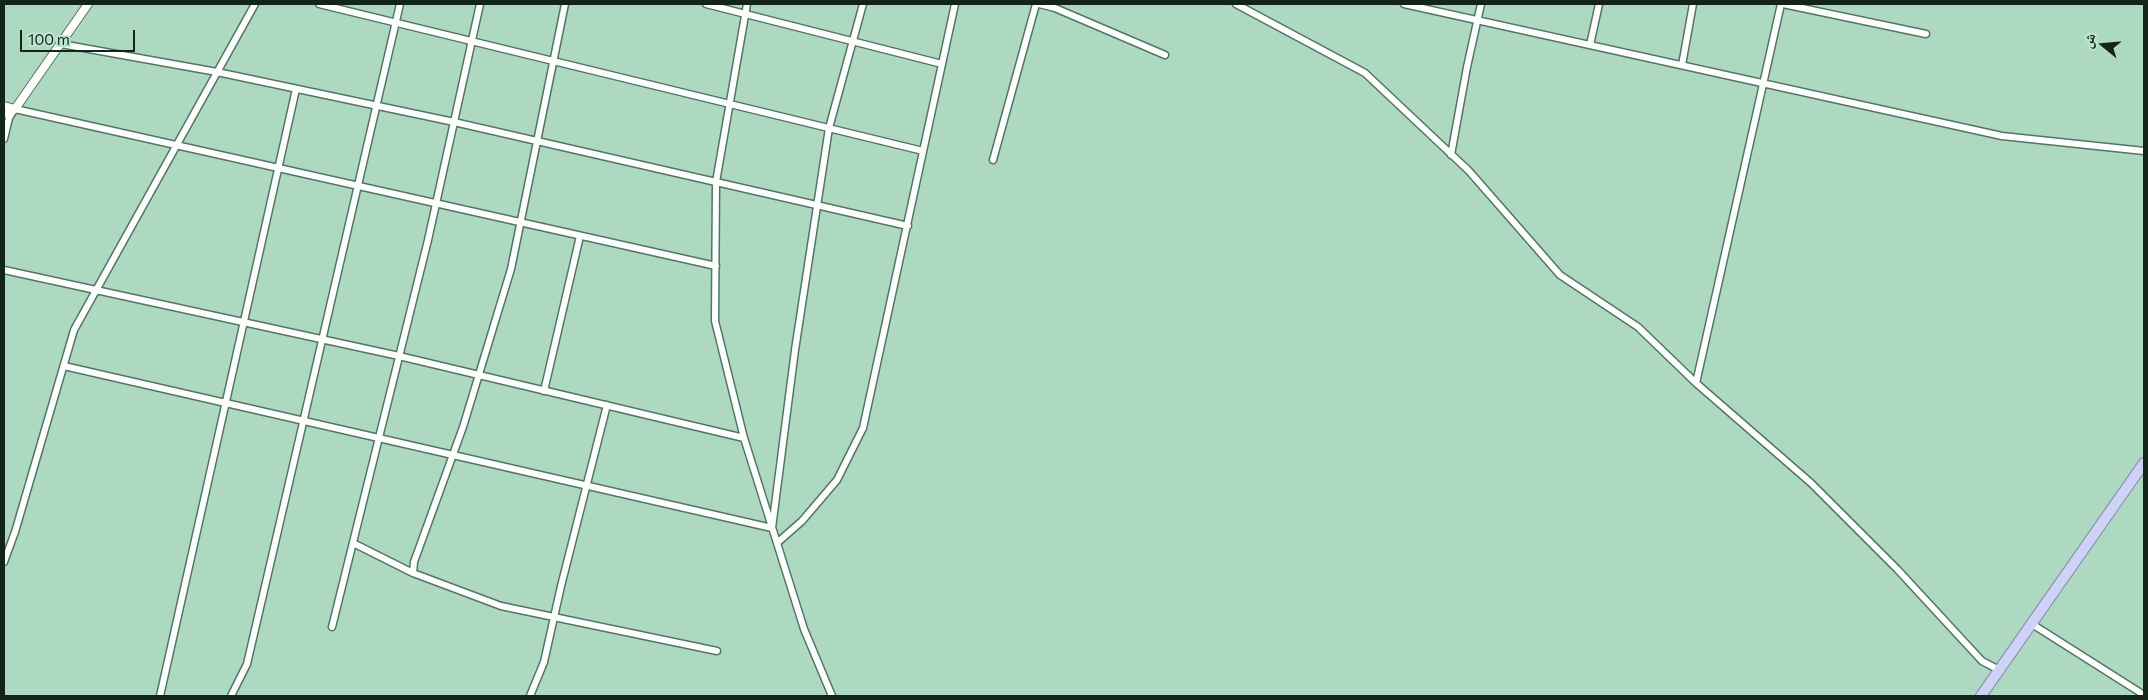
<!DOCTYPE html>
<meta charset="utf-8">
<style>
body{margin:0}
#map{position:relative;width:2148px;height:700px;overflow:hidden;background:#aed9c1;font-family:Commissioner,"Noto Naskh Arabic",sans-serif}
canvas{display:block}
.frame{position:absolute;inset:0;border:5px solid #13241b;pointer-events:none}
.north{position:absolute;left:2078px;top:20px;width:50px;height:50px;-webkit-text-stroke:4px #bae6ce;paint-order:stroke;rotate:287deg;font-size:14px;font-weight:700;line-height:20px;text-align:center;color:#13241b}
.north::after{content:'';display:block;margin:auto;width:18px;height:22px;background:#13241b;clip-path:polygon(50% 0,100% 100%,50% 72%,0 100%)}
.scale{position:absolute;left:20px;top:30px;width:115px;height:22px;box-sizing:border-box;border:2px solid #13241b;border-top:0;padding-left:6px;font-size:15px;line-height:18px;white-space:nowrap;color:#13241b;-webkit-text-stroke:4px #bae6ce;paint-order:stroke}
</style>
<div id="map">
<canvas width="2148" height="700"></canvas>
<div class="frame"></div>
<div class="north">ش</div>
<div class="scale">100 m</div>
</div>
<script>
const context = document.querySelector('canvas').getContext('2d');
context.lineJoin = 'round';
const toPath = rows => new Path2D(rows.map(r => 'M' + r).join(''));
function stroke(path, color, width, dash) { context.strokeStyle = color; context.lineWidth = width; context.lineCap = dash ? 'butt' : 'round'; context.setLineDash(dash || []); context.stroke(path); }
const minor = toPath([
 [319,4,923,151],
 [706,4,942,64],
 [747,4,716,182,715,321,744,438,804,629,832,696],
 [1039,4,1055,8,1165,55],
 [1236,4,1365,73,1469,171,1560,275,1638,327,1696,383,1811,483,1897,569,1982,661,1999,670],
 [1404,4,2002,136,2144,151],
 [1783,4,1926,34],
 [61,44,217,72,454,122,908,226],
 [1590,45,1599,4],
 [1682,65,1693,4],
 [4,115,15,109,716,266],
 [4,139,9,118,14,110],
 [1451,155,1467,67,1481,4],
 [993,160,1036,4],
 [4,270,399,356,744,438],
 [64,366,772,528,795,350,829,128,863,4],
 [1696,383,1781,4],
 [544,391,580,236],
 [353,543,413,573,501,606,717,651],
 [777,543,802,521,837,480,863,428,955,4],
 [4,562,15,532,74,330,255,4],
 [413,573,414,562,463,427,511,269,565,4],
 [2032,624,2144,695],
 [332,627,428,240,480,4],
 [160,696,296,89],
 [231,696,247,664,400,4],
 [530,696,544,662,561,586,607,405]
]);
const tertiary = toPath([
 [4,106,15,109,88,4]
]);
const trunk = toPath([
 [1981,696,2144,463]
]);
stroke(minor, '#4f7762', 9);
stroke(tertiary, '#4f7762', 10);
stroke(trunk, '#858da7', 12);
stroke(minor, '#fff', 6);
stroke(tertiary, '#fff', 8);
stroke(trunk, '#ced2f6', 10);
</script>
